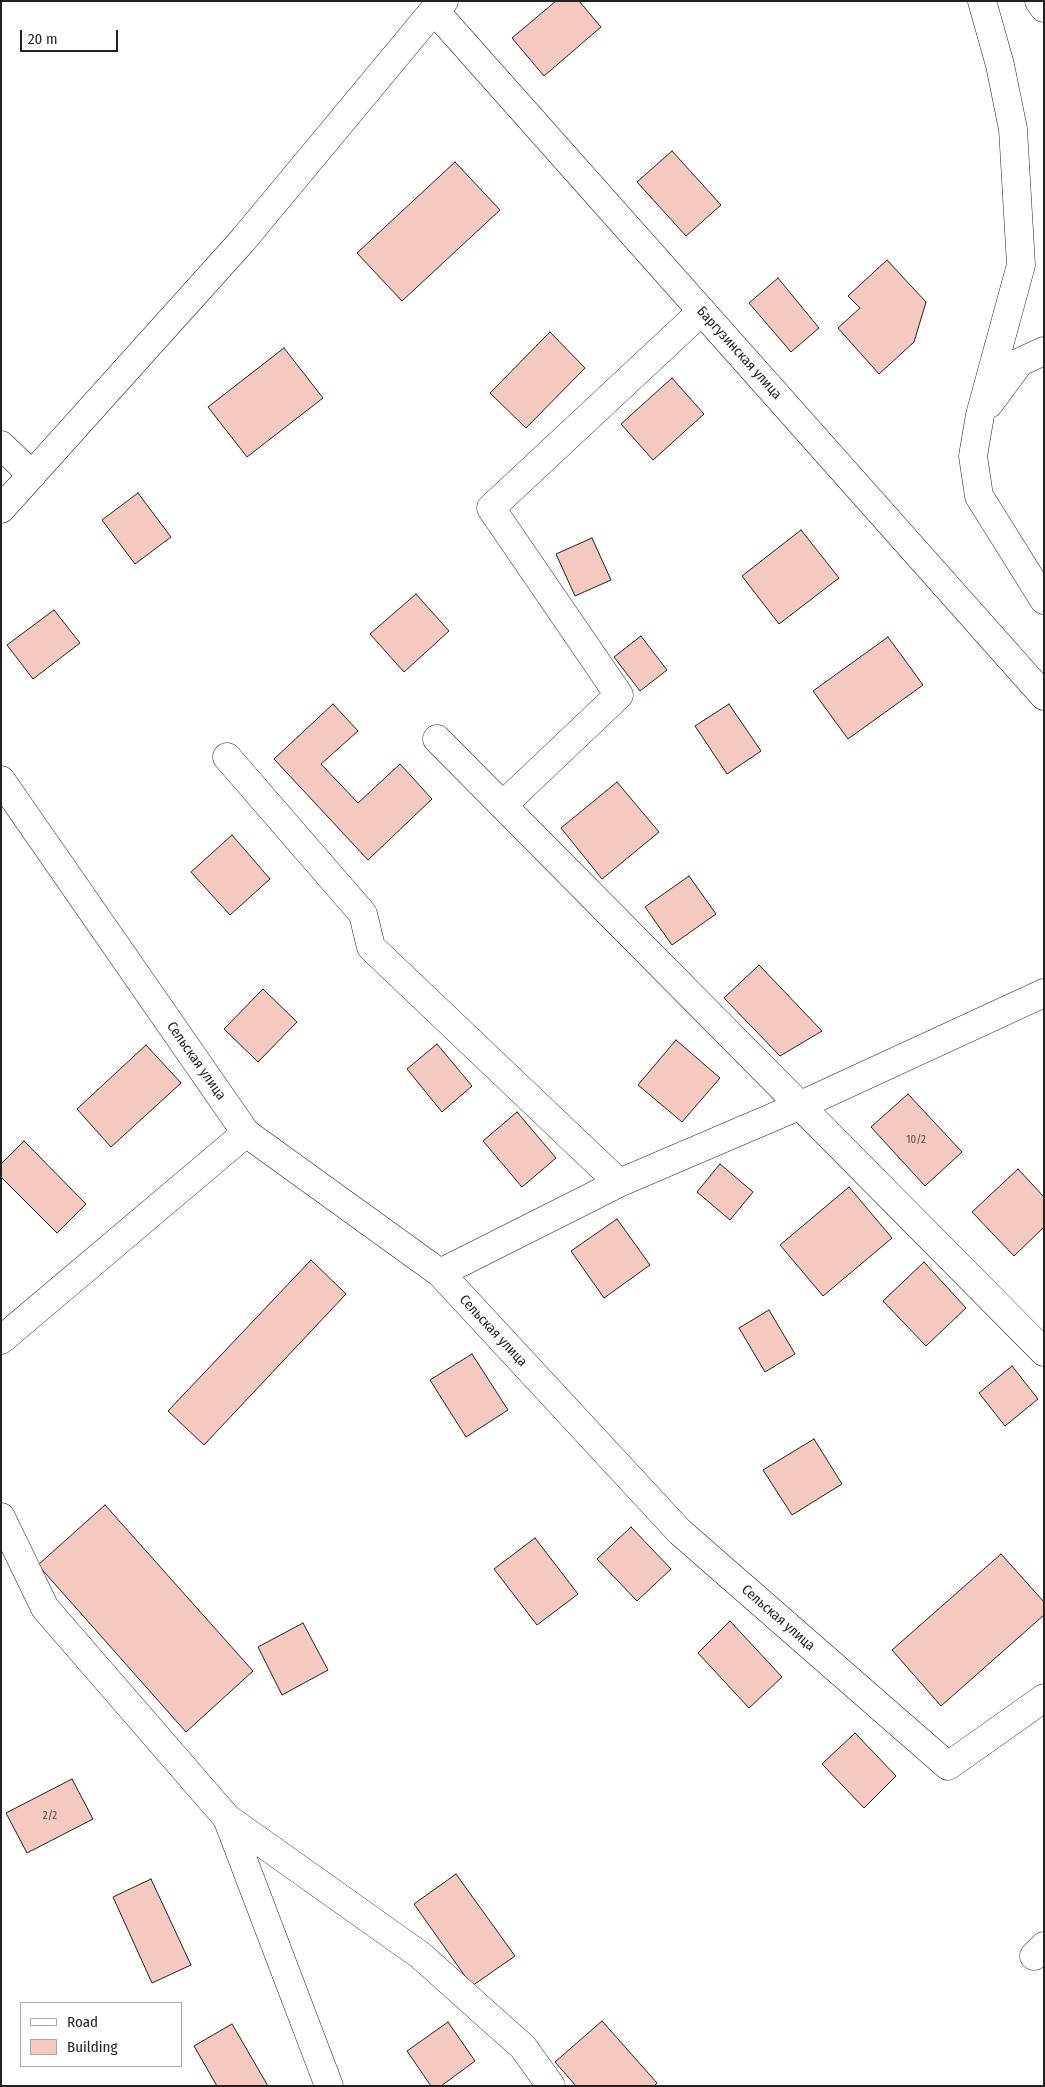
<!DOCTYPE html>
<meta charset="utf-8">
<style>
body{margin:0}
#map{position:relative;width:1045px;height:2087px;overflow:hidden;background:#fff;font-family:"Fira Sans Condensed",sans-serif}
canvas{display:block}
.frame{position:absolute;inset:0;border:2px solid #222;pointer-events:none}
.legend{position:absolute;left:20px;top:2002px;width:162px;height:65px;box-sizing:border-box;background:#fff;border:1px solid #a7a7a7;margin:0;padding:6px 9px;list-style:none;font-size:15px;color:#222}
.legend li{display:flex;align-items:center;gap:10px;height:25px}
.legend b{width:25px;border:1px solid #a7a7a7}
.scale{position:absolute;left:20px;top:30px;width:98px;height:22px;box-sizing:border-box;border:2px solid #222;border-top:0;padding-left:6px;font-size:15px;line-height:18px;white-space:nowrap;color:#222;-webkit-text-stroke:4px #fff;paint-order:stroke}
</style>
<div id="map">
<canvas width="1045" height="2087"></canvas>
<div class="frame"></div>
<ul class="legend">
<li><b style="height:6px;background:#fff"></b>Road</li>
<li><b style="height:14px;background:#f3c9c0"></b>Building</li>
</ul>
<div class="scale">20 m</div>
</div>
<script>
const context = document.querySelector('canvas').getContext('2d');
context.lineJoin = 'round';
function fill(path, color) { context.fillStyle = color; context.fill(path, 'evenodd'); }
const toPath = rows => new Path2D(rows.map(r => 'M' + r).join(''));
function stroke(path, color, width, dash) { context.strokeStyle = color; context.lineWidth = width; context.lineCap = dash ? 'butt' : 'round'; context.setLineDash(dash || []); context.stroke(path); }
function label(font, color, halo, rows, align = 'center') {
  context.font = font + ' "Fira Sans Condensed",sans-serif'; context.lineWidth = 4; context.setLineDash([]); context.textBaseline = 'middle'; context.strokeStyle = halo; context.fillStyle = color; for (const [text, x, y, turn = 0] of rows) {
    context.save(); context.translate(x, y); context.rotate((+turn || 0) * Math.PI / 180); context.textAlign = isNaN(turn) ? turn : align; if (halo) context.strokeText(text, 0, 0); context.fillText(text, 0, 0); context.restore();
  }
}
const building = toPath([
 [556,1,579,1,601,27,544,76,512,38,556,1],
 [672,151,721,205,686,236,637,182,672,151],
 [455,162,500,210,402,301,357,253,455,162],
 [887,260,926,302,914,342,879,374,838,328,860,308,848,296,887,260],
 [778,278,819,328,791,352,749,303,778,278],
 [550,332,585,368,526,428,490,393,550,332],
 [284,348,323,398,247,457,208,407,284,348],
 [672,378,704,414,653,460,621,424,672,378],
 [138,493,171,537,135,564,102,520,138,493],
 [801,530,839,578,779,624,742,576,801,530],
 [592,538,611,580,575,596,556,554,592,538],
 [416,594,449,631,404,672,370,634,416,594],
 [54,610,80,643,33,679,7,645,54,610],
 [641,636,667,670,640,691,614,657,641,636],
 [888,637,923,685,848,739,813,691,888,637],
 [333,704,358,731,321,764,358,803,400,764,432,799,368,860,274,759,333,704],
 [729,704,761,751,727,774,695,726,729,704],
 [617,782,659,832,602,879,561,828,617,782],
 [232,835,270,879,230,915,191,872,232,835],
 [689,876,716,914,672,945,645,907,689,876],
 [759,965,822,1031,780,1056,724,998,759,965],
 [263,989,297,1022,258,1062,224,1029,263,989],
 [676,1040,720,1078,682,1122,638,1085,676,1040],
 [437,1044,472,1086,442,1112,407,1069,437,1044],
 [146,1045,181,1083,111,1147,77,1109,146,1045],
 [908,1094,962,1152,925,1186,871,1127,908,1094],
 [517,1112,556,1158,522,1187,483,1141,517,1112],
 [24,1141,86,1204,57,1233,1,1177,1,1164,24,1141],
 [720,1164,753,1192,730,1220,697,1192,720,1164],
 [1018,1169,1044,1197,1044,1227,1014,1256,972,1212,1018,1169],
 [849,1187,892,1238,823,1296,780,1245,849,1187],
 [617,1219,650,1265,604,1298,571,1251,617,1219],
 [311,1260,346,1294,204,1445,168,1411,311,1260],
 [924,1262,966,1308,926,1346,883,1301,924,1262],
 [769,1310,795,1354,765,1372,739,1328,769,1310],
 [472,1354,508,1410,466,1437,430,1380,472,1354],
 [1012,1366,1038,1399,1005,1426,979,1393,1012,1366],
 [814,1439,842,1484,792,1515,763,1470,814,1439],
 [105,1505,253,1671,186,1732,38,1565,105,1505],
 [631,1527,671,1569,637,1601,597,1559,631,1527],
 [535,1538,578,1594,537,1625,494,1569,535,1538],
 [1001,1554,1044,1602,1044,1615,941,1706,892,1650,1001,1554],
 [730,1621,782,1677,749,1708,698,1653,730,1621],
 [303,1623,328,1670,282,1695,258,1647,303,1623],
 [855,1733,896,1776,864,1808,822,1764,855,1733],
 [72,1779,93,1819,27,1853,6,1813,72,1779],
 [456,1874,515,1956,472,1986,414,1904,456,1874],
 [151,1879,191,1965,152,1983,113,1897,151,1879],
 [602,2021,657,2083,654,2086,576,2086,555,2062,602,2021],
 [448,2022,475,2061,441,2086,431,2086,407,2051,448,2022],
 [232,2024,268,2086,217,2086,194,2046,232,2024]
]);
fill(building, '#f3c9c0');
stroke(building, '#222', 1);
const street = toPath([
 [434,10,1044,696],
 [1,445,32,475],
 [1,509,243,240,434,10,444,1],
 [437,739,1044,1352],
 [227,757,363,914,371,947,619,1183],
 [1,780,246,1133,440,1273,680,1532,948,1766,1044,1698],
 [503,805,619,695,491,508,702,311],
 [440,1273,619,1183,799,1106,1044,993],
 [1,1340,246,1133],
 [1,1517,45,1608,227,1818,329,2086],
 [227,1818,420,1955,523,2047,551,2086],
 [1034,1956,1044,1946]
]);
const primary = toPath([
 [982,1,1000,65,1013,129,1021,265,980,415,973,456,979,496,1044,600],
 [1039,1,1044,8],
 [989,404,1020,362,1044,351]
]);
stroke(street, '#222', 29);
stroke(primary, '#222', 29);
stroke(street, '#fff', 28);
stroke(primary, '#fff', 28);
label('11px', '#564c4a', null, [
 ["10/2",916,1140],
 ["2/2",50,1816]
]);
label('14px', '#222', '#fff', [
 ["Баргузинская улица",739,353,48],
 ["Сельская улица",196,1061,55],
 ["Сельская улица",493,1331,47],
 ["Сельская улица",778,1618,41]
]);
</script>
